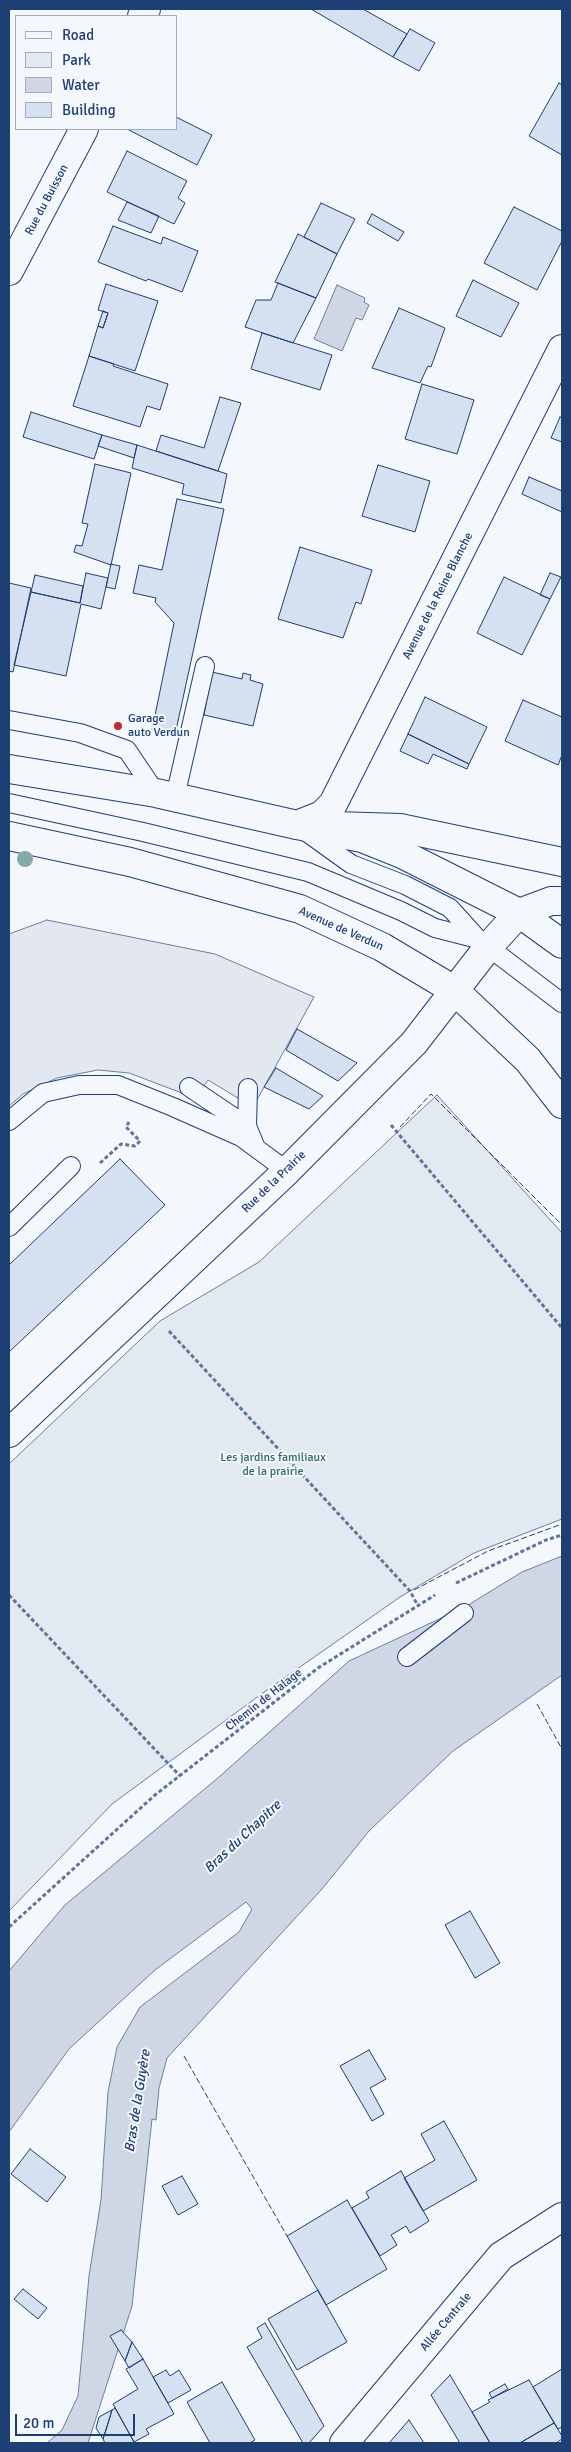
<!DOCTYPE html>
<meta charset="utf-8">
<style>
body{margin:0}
#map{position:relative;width:571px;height:2452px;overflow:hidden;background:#f4f7fb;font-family:Signika,sans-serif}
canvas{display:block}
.frame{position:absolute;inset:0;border:10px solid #1d3f73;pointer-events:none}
.legend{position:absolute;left:15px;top:15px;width:162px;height:115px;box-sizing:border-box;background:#f4f7fb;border:1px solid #9eadc5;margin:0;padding:6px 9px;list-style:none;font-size:15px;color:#1d3f73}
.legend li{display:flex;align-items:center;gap:10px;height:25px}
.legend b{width:25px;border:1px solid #9eadc5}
.scale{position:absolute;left:15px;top:2414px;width:120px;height:22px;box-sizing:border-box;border:2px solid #1d3f73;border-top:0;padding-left:6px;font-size:15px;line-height:18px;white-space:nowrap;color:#1d3f73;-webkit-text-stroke:4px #f4f7fb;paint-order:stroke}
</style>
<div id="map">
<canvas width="571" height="2452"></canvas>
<div class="frame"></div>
<ul class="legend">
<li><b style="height:6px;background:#f4f7fb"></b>Road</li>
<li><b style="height:14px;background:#e3e9f0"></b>Park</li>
<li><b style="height:14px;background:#cfd7e4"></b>Water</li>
<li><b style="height:14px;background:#d5e0f0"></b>Building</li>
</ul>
<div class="scale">20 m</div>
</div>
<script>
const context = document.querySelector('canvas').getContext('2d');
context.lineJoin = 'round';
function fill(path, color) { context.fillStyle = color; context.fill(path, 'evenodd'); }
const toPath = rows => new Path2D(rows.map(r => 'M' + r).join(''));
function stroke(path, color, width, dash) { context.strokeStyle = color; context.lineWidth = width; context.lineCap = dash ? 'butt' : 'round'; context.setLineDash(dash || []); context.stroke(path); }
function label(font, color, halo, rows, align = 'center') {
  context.font = font + ' Signika,sans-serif'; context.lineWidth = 4; context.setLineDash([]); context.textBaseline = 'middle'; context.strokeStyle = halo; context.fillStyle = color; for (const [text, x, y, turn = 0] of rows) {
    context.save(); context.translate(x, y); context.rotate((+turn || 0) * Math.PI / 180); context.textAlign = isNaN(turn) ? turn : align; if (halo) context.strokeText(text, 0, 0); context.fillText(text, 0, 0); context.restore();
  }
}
const green = toPath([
 [437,1095,562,1233,562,1519,474,1553,400,1597,260,1695,112,1804,9,1911,9,1464,160,1321,259,1262,437,1095]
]);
fill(green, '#e3e9f0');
stroke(green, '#687fa3', 1);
const parking = toPath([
 [47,920,215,954,314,997,253,1107,208,1080,195,1098,129,1073,98,1070,57,1078,23,1094,9,1106,9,934,47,920]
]);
fill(parking, '#e3e8f0');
stroke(parking, '#687fa3', 1);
const water = toPath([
 [337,285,365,298,364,302,369,305,362,320,356,318,342,351,314,339,337,285],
 [562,1556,562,1675,453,1751,369,1831,322,1889,167,2058,159,2088,156,2120,152,2119,132,2306,88,2443,47,2443,62,2430,78,2396,89,2276,101,2200,108,2092,117,2047,140,2007,239,1932,252,1909,246,1902,155,1970,69,2049,9,2132,9,1971,65,1905,219,1777,349,1661,465,1607,522,1572,562,1556]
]);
fill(water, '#cfd7e4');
stroke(water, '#687fa3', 1);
const building = toPath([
 [311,9,363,9,407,34,393,57,311,9],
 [410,29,435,43,419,71,393,57,410,29],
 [559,83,562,85,562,155,529,136,559,83],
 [176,117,212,135,197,165,127,129,176,129,176,117],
 [127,151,187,181,178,198,185,203,174,224,107,192,127,151],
 [127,202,159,216,151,233,118,220,127,202],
 [321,203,355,219,337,254,304,237,321,203],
 [514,207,562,231,562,241,537,290,484,263,514,207],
 [372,214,404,232,398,241,367,223,372,214],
 [113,226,161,244,163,237,198,251,182,292,148,279,146,281,98,262,113,226],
 [298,234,337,254,316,298,275,282,298,234],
 [473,280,519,303,501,337,456,316,473,280],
 [278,283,316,298,293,343,245,327,256,300,271,300,278,283],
 [106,284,158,301,135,371,89,356,98,326,103,328,108,313,98,310,106,284],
 [399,308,445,328,431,367,428,366,420,383,372,368,399,308],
 [103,311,108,313,103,328,98,326,103,311],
 [262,333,332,355,320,390,251,369,262,333],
 [89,356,114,364,113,366,168,384,160,410,147,406,140,427,73,406,89,356],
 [422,384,474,400,457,454,405,439,422,384],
 [220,397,241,403,218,471,156,451,161,435,204,448,220,397],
 [31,412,102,435,94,459,23,437,31,412],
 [560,417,562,418,562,442,551,438,560,417],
 [102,435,137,445,134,458,98,446,102,435],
 [137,445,227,474,221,503,182,494,184,484,132,468,137,445],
 [95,464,131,473,111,565,74,552,76,545,82,546,88,524,82,523,95,464],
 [378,465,430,481,415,532,362,516,378,465],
 [529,477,562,491,562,512,522,494,529,477],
 [177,499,224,509,175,735,152,730,174,623,155,602,156,598,133,593,139,565,162,570,177,499],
 [300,547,372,570,361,604,356,602,343,638,278,619,300,547],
 [111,564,120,566,115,589,106,587,111,564],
 [86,573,108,578,101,609,81,604,66,676,14,665,31,592,80,603,86,573],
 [550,573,561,577,550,599,540,595,550,573],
 [35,575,83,586,80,603,31,592,35,575],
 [504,577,550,599,522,655,477,633,504,577],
 [9,583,31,588,13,672,9,671,9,583],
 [212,672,242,679,243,673,251,675,250,680,263,684,253,726,204,715,212,672],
 [425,697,487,727,469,764,408,734,425,697],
 [523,700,562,717,562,755,558,765,505,741,523,700],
 [408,734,469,764,467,769,433,754,428,764,400,751,408,734],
 [297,1029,357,1063,338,1081,286,1050,297,1029],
 [276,1068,323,1096,309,1109,264,1087,276,1068],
 [120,1159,165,1205,9,1352,9,1265,120,1159],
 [470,1911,500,1963,475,1978,445,1925,470,1911],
 [369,2050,386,2079,370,2088,384,2114,372,2121,340,2066,369,2050],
 [444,2121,477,2180,423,2211,404,2178,435,2160,421,2134,444,2121],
 [30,2149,66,2177,47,2202,11,2174,30,2149],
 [401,2171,429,2221,410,2233,406,2226,391,2235,397,2245,380,2256,352,2208,369,2198,366,2192,401,2171],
 [182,2176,198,2204,178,2215,162,2186,182,2176],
 [347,2200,387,2269,326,2305,287,2236,347,2200],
 [23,2289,47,2308,38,2319,14,2299,23,2289],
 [318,2290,347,2342,297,2370,268,2319,318,2290],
 [265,2323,324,2426,309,2443,303,2443,247,2347,262,2338,257,2328,265,2323],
 [121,2330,132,2342,125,2361,110,2336,121,2330],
 [132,2342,143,2359,129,2368,125,2361,132,2342],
 [143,2359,174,2414,146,2429,149,2434,134,2442,113,2404,138,2389,126,2369,143,2359],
 [562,2369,562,2427,558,2429,533,2387,562,2369],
 [166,2370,170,2376,179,2370,191,2390,168,2403,153,2377,166,2370],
 [450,2375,472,2412,490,2443,460,2443,431,2395,450,2375],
 [529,2380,554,2423,520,2443,490,2443,472,2412,490,2402,488,2400,529,2380],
 [222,2382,255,2440,250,2443,210,2443,187,2402,222,2382],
 [505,2384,508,2389,492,2398,489,2393,505,2384],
 [115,2408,134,2442,135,2443,105,2443,103,2439,112,2410,115,2408],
 [112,2410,107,2427,103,2439,96,2428,99,2417,112,2410],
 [409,2420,424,2443,389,2443,409,2420],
 [554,2423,562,2436,562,2439,556,2443,520,2443,554,2423]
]);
fill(building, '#d5e0f0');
stroke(building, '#1d3f73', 1);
const lane = toPath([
 [9,720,80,733,127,750,156,793],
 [175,797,205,666],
 [9,803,143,832,308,872,401,911,435,928,478,939],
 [305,831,351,864,405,885,450,908,478,939,562,1003],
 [189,1087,247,1126,256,1148],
 [9,1121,43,1093,79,1085,118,1085,173,1107,241,1137,287,1171],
 [247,1126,248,1088],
 [9,1227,71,1166],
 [407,1657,464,1613]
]);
const street = toPath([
 [142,16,146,9],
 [9,271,84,129],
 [297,825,322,815,333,804,562,349],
 [9,1433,287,1171,414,1043,489,946,519,913],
 [344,2443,501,2256,562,2217]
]);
const secondary = toPath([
 [335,826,400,828,562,862],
 [519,913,551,901,562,901]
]);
const primary = toPath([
 [9,769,156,793,297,825,362,838,402,854,519,913,562,944],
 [9,836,130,862,300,909,382,947,454,990,528,1060,562,1104]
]);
stroke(lane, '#1d3f73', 20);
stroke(street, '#1d3f73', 30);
stroke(secondary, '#1d3f73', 30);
stroke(primary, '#1d3f73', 30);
stroke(toPath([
 [391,1125,562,1328],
 [100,1163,121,1144,135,1146,140,1141,126,1127,129,1122],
 [169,1331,410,1591,417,1604],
 [456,1583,546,1540,562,1535],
 [9,1595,180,1776],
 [9,1927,155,1795,318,1668,435,1595]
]), '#5e769c', 3, [4, 2.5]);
stroke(lane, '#f4f7fb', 18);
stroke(street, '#f4f7fb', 28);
stroke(secondary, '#f4f7fb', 28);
stroke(primary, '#f4f7fb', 28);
stroke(toPath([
 [400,1127,431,1094,562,1225],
 [414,1590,488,1551,562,1524],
 [537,1704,562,1749],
 [184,2056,287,2236]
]), '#1d3f73', 1, [6, 2.5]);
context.fillStyle = '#86aba6';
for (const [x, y] of [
 [25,859]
]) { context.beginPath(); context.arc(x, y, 8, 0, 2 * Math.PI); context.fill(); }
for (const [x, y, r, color] of [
 [118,726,5,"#c62828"]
]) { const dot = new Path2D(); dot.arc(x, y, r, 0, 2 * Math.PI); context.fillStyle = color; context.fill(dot); stroke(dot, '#f4f7fb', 2); }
label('12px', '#1d3f73', '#f4f7fb', [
 ["Rue du Buisson",47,200,-62],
 ["Avenue de la Reine Blanche",438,596,-63],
 ["Avenue de Verdun",341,929,24],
 ["Rue de la Prairie",274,1182,-44],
 ["Chemin de Halage",264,1700,-38],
 ["Allée Centrale",446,2322,-50]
]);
label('12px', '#1d3f73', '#f4f7fb', [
 ["Garage",128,719],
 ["auto Verdun",128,733]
], 'left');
label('12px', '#2c6c60', '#f4f7fb', [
 ["Les jardins familiaux",273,1458],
 ["de la prairie",273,1472]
]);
label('italic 14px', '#1d3f73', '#f4f7fb', [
 ["Bras du Chapitre",243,1837,-43],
 ["Bras de la Guyère",138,2101,-81]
]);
</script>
